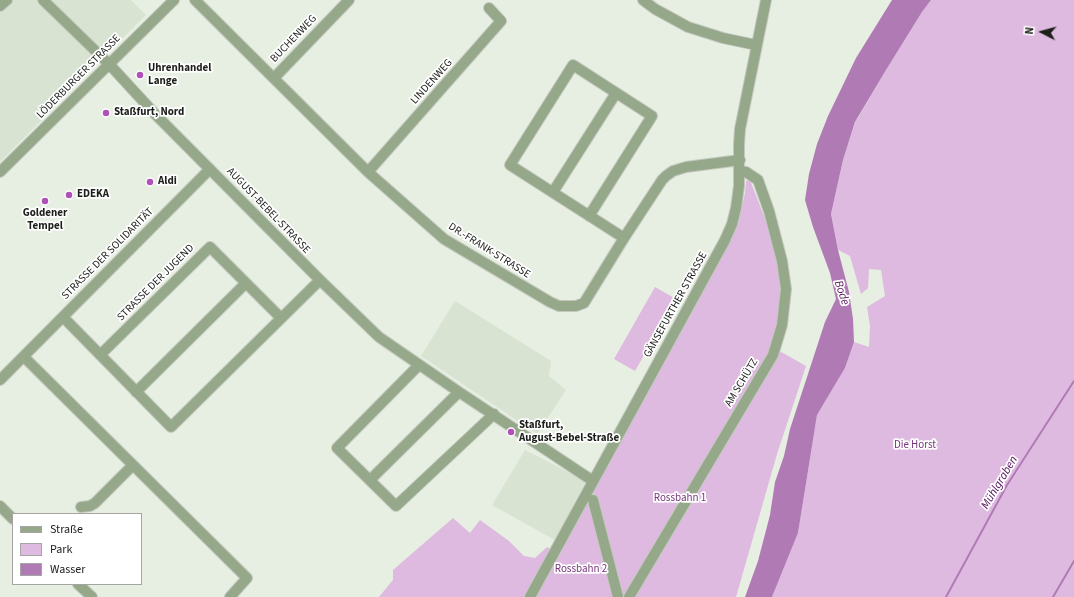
<!DOCTYPE html>
<meta charset="utf-8">
<style>
body{margin:0}
#map{position:relative;width:1074px;height:597px;overflow:hidden;background:#e7eee2;font-family:"Source Sans 3",sans-serif}
canvas{display:block}
.legend{position:absolute;left:12px;top:513px;width:130px;height:72px;box-sizing:border-box;background:#fff;border:1px solid #a5a5a4;margin:0;padding:5px 7px;list-style:none;font-size:12px;color:#1d1f1b}
.legend li{display:flex;align-items:center;gap:8px;height:20px}
.legend b{width:20px;border:1px solid #a5a5a4}
.north{position:absolute;left:1022px;top:12px;width:40px;height:40px;-webkit-text-stroke:3px #fff;paint-order:stroke;rotate:276deg;font-size:11px;font-weight:700;line-height:16px;text-align:center;color:#1d1f1b}
.north::after{content:'';display:block;margin:auto;width:14px;height:18px;background:#1d1f1b;clip-path:polygon(50% 0,100% 100%,50% 72%,0 100%)}
</style>
<div id="map">
<canvas width="1074" height="597"></canvas>
<ul class="legend">
<li><b style="height:5px;background:#96a88a"></b>Straße</li>
<li><b style="height:11px;background:#deb9e0"></b>Park</li>
<li><b style="height:11px;background:#b07ab4"></b>Wasser</li>
</ul>
<div class="north">N</div>
</div>
<script>
const context = document.querySelector('canvas').getContext('2d');
context.lineJoin = 'round';
function fill(path, color) { context.fillStyle = color; context.fill(path, 'evenodd'); }
const toPath = rows => new Path2D(rows.map(r => 'M' + r).join(''));
function stroke(path, color, width, dash) { context.strokeStyle = color; context.lineWidth = width; context.lineCap = dash ? 'butt' : 'round'; context.setLineDash(dash || []); context.stroke(path); }
function label(font, color, halo, rows, align = 'center') {
  context.font = font + ' "Source Sans 3",sans-serif'; context.lineWidth = 3.5; context.setLineDash([]); context.textBaseline = 'middle'; context.strokeStyle = halo; context.fillStyle = color; for (const [text, x, y, turn = 0] of rows) {
    context.save(); context.translate(x, y); context.rotate((+turn || 0) * Math.PI / 180); context.textAlign = isNaN(turn) ? turn : align; if (halo) context.strokeText(text, 0, 0); context.fillText(text, 0, 0); context.restore();
  }
}
fill(toPath([
 [0,0,131,0,146,15,0,162],
 [455,301,551,361,549,376,566,390,537,434,421,356],
 [525,450,586,481,555,540,492,505]
]), '#d8e4d1');
fill(toPath([
 [931,0,1074,0,1074,597,772,597,798,533,817,415,845,368,854,342,869,347,870,326,867,307,885,296,881,270,869,269,868,288,861,294,850,256,838,250,831,214,843,160,855,123,886,70,922,12],
 [750,180,771,234,783,287,774,348,806,366,777,454,736,597,622,597,593,491,730,241,738,223,745,193,746,181],
 [655,287,676,299,635,371,614,359],
 [590,500,616,597,536,597,588,501],
 [453,518,470,533,480,520,509,541,524,556,535,558,547,547,550,549,524,597,379,597,393,580,393,570]
]), '#deb9e0');
fill(toPath([
 [892,0,931,0,922,12,886,70,855,122,843,160,831,214,838,250,849,292,853,319,854,342,845,368,817,415,798,533,772,597,745,597,758,561,770,515,775,482,784,456,790,429,825,322,836,299,830,273,813,227,805,200,809,174,817,144,828,116,856,58]
]), '#b07ab4');
stroke(toPath([
 [946,597,1007,485,1074,381],
 [1053,597,1074,561]
]), '#b07ab4', 2);
const minor = toPath([
 [43,0,109,64,155,114,320,280,379,337,459,392,593,481],
 [195,0,368,172,444,239,550,302,559,306,576,306,584,303,624,238,662,180,666,176,673,171,686,167,740,160],
 [643,0,655,9,688,27,723,38,756,45],
 [0,6,7,0],
 [274,78,349,0],
 [0,172,174,0],
 [368,172,501,21,489,8],
 [553,192,616,93],
 [589,216,652,116,573,65,510,165,624,238],
 [63,317,171,427,320,280],
 [100,355,210,247,281,318],
 [24,357,247,578,230,597],
 [419,365,337,448,396,506,494,414],
 [0,380,210,169],
 [136,392,246,283],
 [370,480,459,392],
 [593,500,618,597],
 [0,506,13,519],
 [81,507,90,506,95,503,133,465],
 [78,584,92,597],
 [530,597,725,240,732,224,736,208,739,186,739,144,740,129,766,0],
 [629,597,773,355,782,325,786,289,782,261,769,211,758,180,746,172,740,171]
]);
stroke(minor, '#c3c9be', 12);
stroke(minor, '#96a88a', 10);
for (const [x, y, r, color] of [
 [140,75,4,"#b050b9"],
 [106,113,4,"#b050b9"],
 [150,182,4,"#b050b9"],
 [69,195,4,"#b050b9"],
 [45,201,4,"#b050b9"],
 [511,432,4,"#b050b9"]
]) { const dot = new Path2D(); dot.arc(x, y, r, 0, 2 * Math.PI); context.fillStyle = color; context.fill(dot); stroke(dot, '#fff', 1.5); }
label('11px', '#1d1f1b', '#fff', [
 ["BUCHENWEG",294,39,-46],
 ["LÖDERBURGER STRASSE",79,77,-45],
 ["LINDENWEG",432,82,-48],
 ["AUGUST-BEBEL-STRASSE",268,211,46],
 ["DR.-FRANK-STRASSE",489,251,32],
 ["STRASSE DER SOLIDARITÄT",108,254,-45],
 ["STRASSE DER JUGEND",156,283,-45],
 ["GÄNSEFURTHER STRASSE",676,305,-61],
 ["AM SCHÜTZ",742,383,-59]
]);
label('bold 11px', '#1d1f1b', '#fff', [
 ["Uhrenhandel",148,69],
 ["Lange",148,82],
 ["Staßfurt, Nord",114,113],
 ["Aldi",158,182],
 ["EDEKA",77,195],
 ["Goldener",45,214,"center"],
 ["Tempel",45,227,"center"],
 ["Staßfurt,",519,426],
 ["August-Bebel-Straße",519,439]
], 'left');
label('11px', '#76357c', '#fff', [
 ["Die Horst",915,446],
 ["Rossbahn 1",680,499],
 ["Rossbahn 2",581,570]
]);
label('italic 12px', '#520f58', '#fff', [
 ["Bode",841,293,71],
 ["Mühlgraben",1000,483,-59]
]);
</script>
